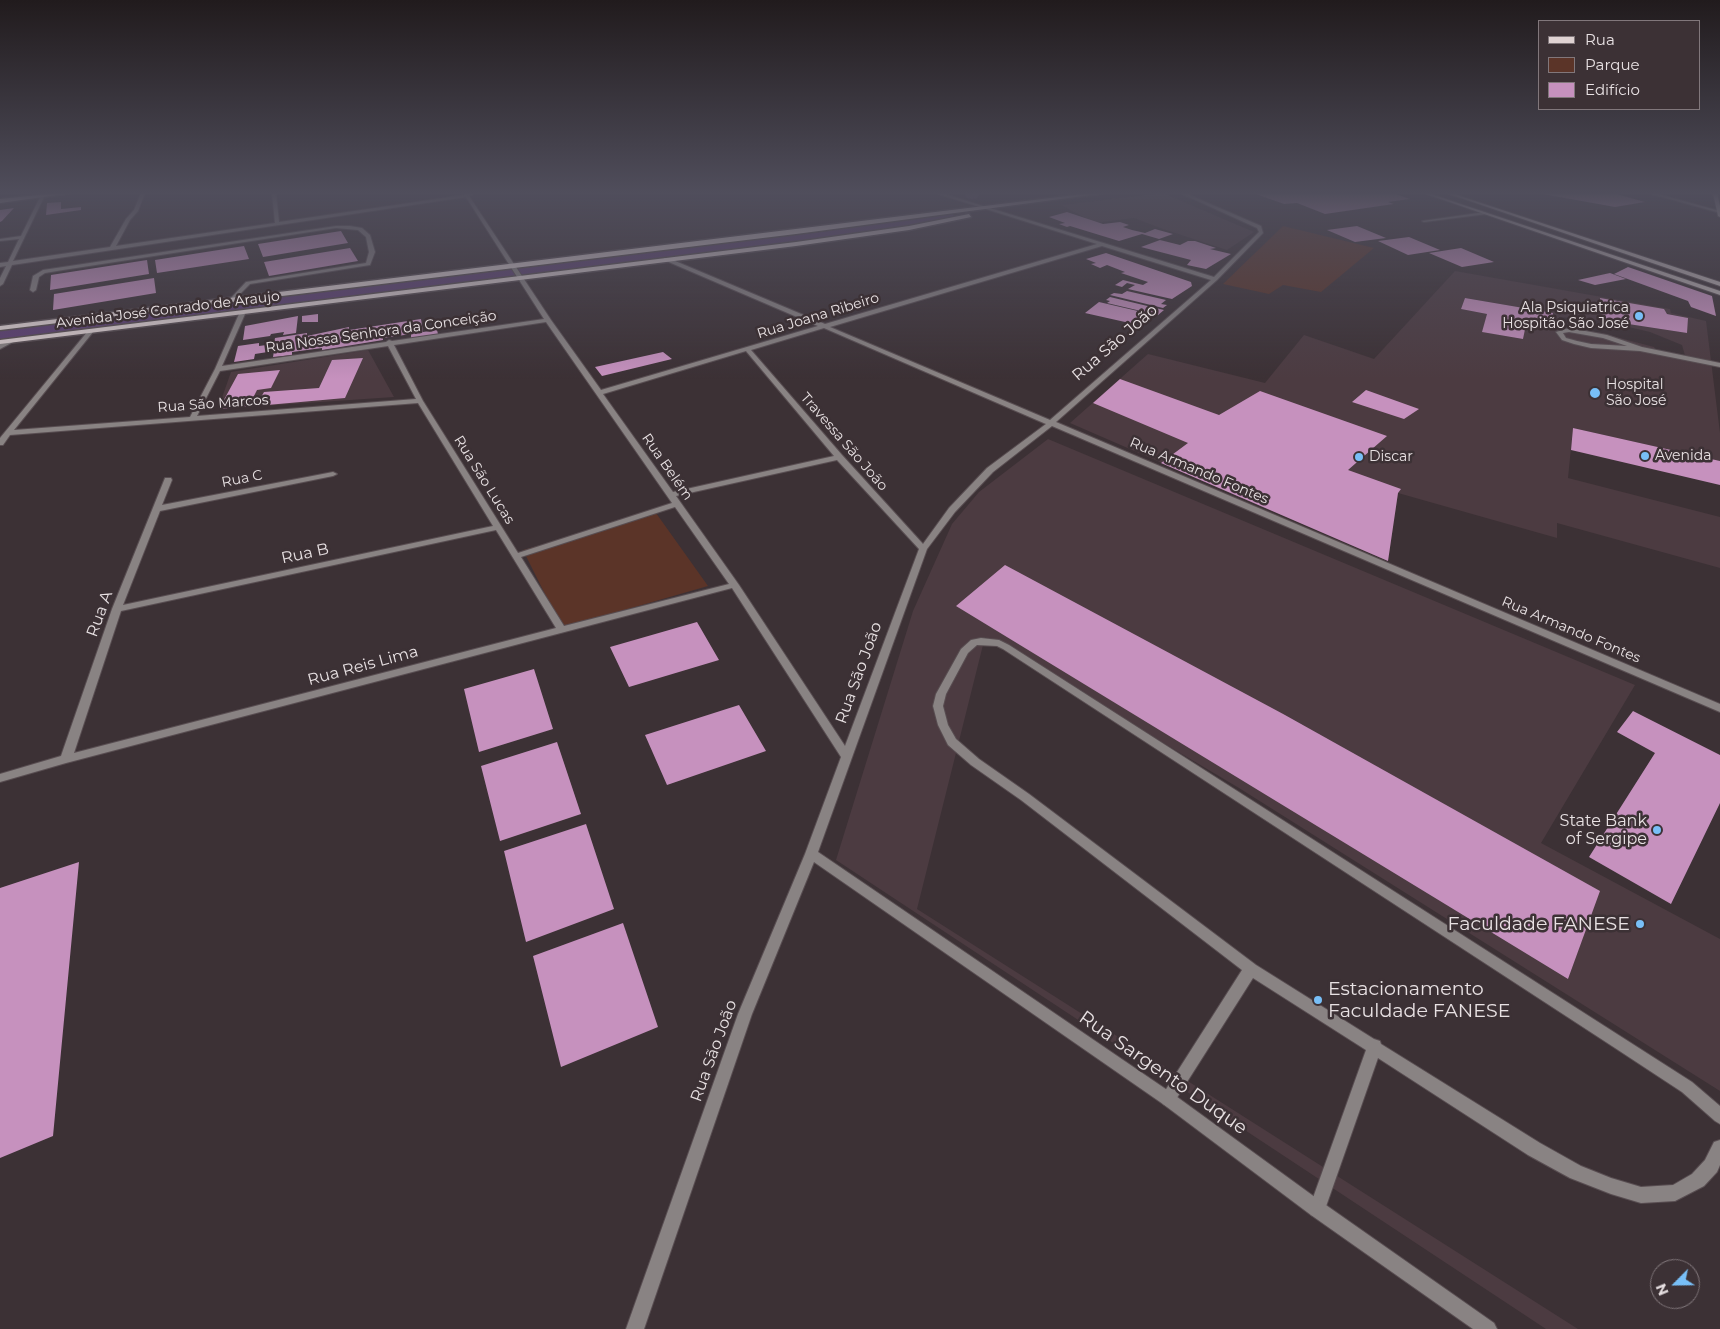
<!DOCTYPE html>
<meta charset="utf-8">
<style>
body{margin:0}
#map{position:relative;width:1720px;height:1329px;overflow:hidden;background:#3c3135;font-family:Montserrat,sans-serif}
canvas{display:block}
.legend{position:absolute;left:1538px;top:20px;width:162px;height:90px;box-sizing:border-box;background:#3c3135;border:1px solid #81777b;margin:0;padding:6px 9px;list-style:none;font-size:15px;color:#e8e1e3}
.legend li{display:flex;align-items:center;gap:10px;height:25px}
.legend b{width:25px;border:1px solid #81777b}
.north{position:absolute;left:1650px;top:1259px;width:50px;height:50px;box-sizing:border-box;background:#3c3135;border:1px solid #81777b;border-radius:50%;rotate:247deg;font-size:14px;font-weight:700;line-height:20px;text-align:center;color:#e8e1e3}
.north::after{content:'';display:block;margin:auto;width:18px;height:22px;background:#78bff7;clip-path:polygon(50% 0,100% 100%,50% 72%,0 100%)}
</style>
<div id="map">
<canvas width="1720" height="1329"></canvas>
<ul class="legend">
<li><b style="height:6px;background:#dfd2d2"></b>Rua</li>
<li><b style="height:14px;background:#5b3428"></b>Parque</li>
<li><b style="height:14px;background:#c691be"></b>Edifício</li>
</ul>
<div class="north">N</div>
</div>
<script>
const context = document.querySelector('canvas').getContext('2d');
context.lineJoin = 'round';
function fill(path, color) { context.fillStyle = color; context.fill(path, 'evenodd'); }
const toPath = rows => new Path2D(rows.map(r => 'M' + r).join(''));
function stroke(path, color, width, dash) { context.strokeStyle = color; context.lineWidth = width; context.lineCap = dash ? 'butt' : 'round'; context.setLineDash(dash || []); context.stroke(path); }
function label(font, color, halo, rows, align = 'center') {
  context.font = font + ' Montserrat,sans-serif'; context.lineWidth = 5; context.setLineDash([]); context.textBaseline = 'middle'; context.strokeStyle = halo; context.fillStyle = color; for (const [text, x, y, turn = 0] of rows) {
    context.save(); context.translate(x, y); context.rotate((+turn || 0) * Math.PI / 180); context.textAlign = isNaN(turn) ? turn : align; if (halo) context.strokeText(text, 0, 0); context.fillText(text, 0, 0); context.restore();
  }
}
fill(toPath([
 [1163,193,1254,232,1227,250,1163,229,1134,218,1095,223,1061,205],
 [1455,271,1670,309,1671,313,1706,321,1720,433,1720,461,1573,428,1568,478,1720,517,1720,568,1557,523,1557,538,1398,493,1388,561,1070,423,1148,354,1265,383,1304,335,1374,359],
 [1465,298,1553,313,1551,325,1527,320,1523,339,1483,332,1487,314,1461,309],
 [1600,299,1687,318,1687,333,1602,320],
 [1559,317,1603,321,1650,332,1682,345,1686,359,1658,354,1654,347,1601,333,1559,326],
 [368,350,394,397,218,409,231,372],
 [1048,439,1635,685,1541,843,1720,939,1720,1091,1239,788,985,637,917,909,1578,1329,1546,1329,836,860,913,611,952,524,979,492],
 [957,606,1285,715,1599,891,1568,979]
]), '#4c3b41');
fill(toPath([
 [1283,226,1374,248,1321,292,1283,285,1269,294,1223,284],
 [656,513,708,586,562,628,523,550]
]), '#5b3428');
fill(toPath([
 [964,193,978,193,979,195,977,198,972,199,967,198,964,193],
 [946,211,952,213,954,216,952,219,828,241,0,341,0,329,828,231,946,211]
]), '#5d4072');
fill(toPath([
 [1253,193,1393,193,1410,199,1388,202,1394,204,1325,214,1297,203,1284,204],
 [1537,193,1613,193,1645,202,1615,207],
 [61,202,61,209,81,207,81,210,46,215,47,203],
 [14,208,2,221,0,222,0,210],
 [1067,212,1103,224,1120,222,1129,225,1123,227,1132,230,1145,233,1155,229,1173,234,1159,239,1142,234,1119,241,1070,226,1067,227,1059,224,1065,223,1049,217],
 [1357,226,1386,238,1355,242,1327,230],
 [341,231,348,243,263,257,258,244],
 [1409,237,1440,250,1408,255,1378,241],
 [1160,240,1180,245,1188,241,1195,241,1216,248,1210,249,1231,254,1206,269,1187,265,1191,260,1141,247],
 [244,246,249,259,157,273,155,260],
 [350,248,358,261,269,276,264,262],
 [1461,248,1494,262,1462,267,1429,253],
 [1106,253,1191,282,1192,286,1172,299,1128,289,1135,285,1127,283,1122,287,1115,285,1123,280,1143,285,1148,282,1121,273,1125,272,1107,265,1100,268,1091,264,1096,263,1086,259],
 [147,260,149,274,50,290,51,275],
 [1628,267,1712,296,1716,316,1691,307,1688,301,1614,274],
 [1610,273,1626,279,1595,285,1578,280],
 [154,278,156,293,53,310,54,294],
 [1127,291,1166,300,1161,304,1167,305,1163,308,1110,295,1114,293,1122,294],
 [1110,297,1164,310,1158,315,1107,303,1110,301,1106,300],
 [1465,298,1553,313,1552,325,1527,320,1523,339,1482,332,1487,314,1461,309],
 [1600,298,1664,309,1667,314,1688,318,1687,333,1602,320],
 [1099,302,1155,315,1148,321,1141,319,1134,324,1085,313],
 [318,314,318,322,302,322,302,316],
 [298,316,296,333,283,335,284,332,271,334,270,336,243,340,245,326],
 [421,319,423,332,437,330,438,334,411,338,411,334,383,338,383,340,322,350,322,348,292,352,292,355,273,357,274,351,255,354,254,359,234,362,238,346,259,343,259,346,274,344,275,338,307,333,307,336,349,327,349,330],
 [663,352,672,359,602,376,595,367],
 [363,358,345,398,256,406,264,392,319,388,332,360],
 [280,370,271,388,257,390,249,406,219,409,238,374],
 [1120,379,1219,415,1260,391,1387,436,1348,470,1401,489,1398,493,1388,561,1161,463,1188,443,1093,403],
 [1366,390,1419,409,1404,419,1352,402],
 [1573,428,1720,461,1720,485,1571,450],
 [1005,565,1285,715,1600,891,1568,979,956,606],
 [697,622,719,660,629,687,610,647],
 [534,669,553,729,479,752,464,689],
 [739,705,766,751,667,785,645,735],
 [1633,711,1720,755,1720,803,1671,904,1589,857,1655,753,1617,732],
 [557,742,581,814,500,841,481,766],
 [586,824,614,909,526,942,504,851],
 [79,862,53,1136,0,1158,0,888],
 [623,923,658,1027,561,1067,533,956]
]), '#c691be');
const service = toPath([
 [1485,212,1487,214,1424,222,1422,221,1485,212],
 [336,226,350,226,362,228,370,235,375,252,370,265,250,284,232,302,229,300,230,299,246,282,366,263,369,252,366,237,358,230,336,228,63,270,45,273,39,277,36,290,33,292,30,290,33,276,43,270,336,226],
 [1569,328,1607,335,1642,347,1720,363,1720,367,1640,351,1591,348,1574,344,1562,340,1556,332,1569,328],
 [1569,332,1603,338,1627,346,1591,344,1577,341,1566,338,1563,333,1569,332],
 [981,638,999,640,1009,645,1692,1082,1720,1106,1720,1124,1715,1121,1682,1092,1612,1046,1003,649,997,646,977,645,968,653,946,694,943,706,948,725,956,739,979,759,1029,794,1256,965,1374,1039,1380,1041,1381,1044,1540,1143,1581,1166,1611,1178,1641,1187,1673,1185,1692,1174,1705,1160,1714,1142,1720,1140,1720,1165,1717,1172,1704,1186,1675,1201,1641,1203,1611,1194,1570,1178,1528,1155,1378,1058,1323,1215,1317,1217,1311,1215,1309,1209,1366,1050,1253,978,1173,1104,1168,1107,1163,1104,1160,1099,1163,1094,1242,970,1021,800,971,765,948,745,938,725,933,706,936,694,961,649,971,640,981,638]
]);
const minor = toPath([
 [42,193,46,193,13,261,110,247,126,219,134,210,141,193,145,193,138,211,130,220,116,246,275,223,272,193,276,193,279,222,464,195,463,193,475,193,469,196,551,320,601,390,818,326,664,260,664,258,668,258,825,324,1097,244,935,193,941,193,1214,277,1259,232,1257,228,1180,193,1185,193,1261,226,1263,233,1217,280,1056,422,1720,704,1720,712,1052,426,993,472,955,512,927,549,818,852,1173,1094,1323,1203,1494,1323,1497,1329,1473,1329,1311,1215,1163,1104,814,862,752,1014,644,1329,626,1329,738,1014,805,854,841,757,732,588,66,763,0,782,0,774,61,756,112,609,165,478,171,478,172,480,162,505,333,472,337,474,333,476,160,511,123,605,493,526,418,403,10,435,3,445,0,445,0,438,88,331,93,332,14,430,190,417,215,369,239,314,242,312,245,314,222,366,386,342,389,340,392,341,544,319,466,197,12,265,3,284,0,286,0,278,6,266,0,267,0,263,8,262,19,239,0,241,0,239,21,236,42,193],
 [1102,246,1211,280,1050,420,830,327,1102,246],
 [546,322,672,503,518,553,423,401,394,345,546,322],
 [824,328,1046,424,987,468,949,508,923,544,842,455,751,350,824,328],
 [388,346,416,399,197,416,220,371,388,346],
 [746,351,834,456,673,492,603,394,746,351],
 [837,460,919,549,845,746,739,585,676,496,837,460],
 [675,507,729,584,564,626,521,557,675,507],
 [496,530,556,628,74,753,121,611,496,530],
 [1648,193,1654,193,1720,211,1720,213,1648,193]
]);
const tertiary = toPath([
 [11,339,14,341,13,342,0,349,0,344,11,339]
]);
const secondary = toPath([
 [1423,193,1428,193,1720,291,1720,295,1423,193],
 [1446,193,1451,193,1720,282,1720,286,1446,193],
 [1713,193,1717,193,1720,206,1720,217,1718,216,1713,193]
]);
const primary = toPath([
 [57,193,72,193,0,203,0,199,57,193],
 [1091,193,1106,193,796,234,0,330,0,326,1091,193],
 [969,214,971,217,909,230,796,246,0,344,0,340,796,242,909,226,969,214]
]);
stroke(service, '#584d51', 2);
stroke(minor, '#584d51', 2);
stroke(tertiary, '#584d51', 2);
stroke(secondary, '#584d51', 2);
stroke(primary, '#584d51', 3);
fill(service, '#898383');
fill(minor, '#898383');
fill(tertiary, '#898383');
fill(secondary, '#bab0b0');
fill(primary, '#dfd2d2');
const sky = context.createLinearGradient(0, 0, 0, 379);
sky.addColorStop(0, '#211b1d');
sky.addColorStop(0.51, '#504e5c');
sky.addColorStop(1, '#504e5c00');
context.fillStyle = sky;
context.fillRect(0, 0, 1720, 379);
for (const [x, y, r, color] of [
 [1639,316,5,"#78bff7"],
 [1595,393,6,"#78bff7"],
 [1645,456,5,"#78bff7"],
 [1359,457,5,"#78bff7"],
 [1657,830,5,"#78bff7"],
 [1640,924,5,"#78bff7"],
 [1318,1000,5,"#78bff7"]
]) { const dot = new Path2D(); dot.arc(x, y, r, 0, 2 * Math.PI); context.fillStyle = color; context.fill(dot); stroke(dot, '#3c3135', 2); }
label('14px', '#e8e1e3', '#3c3135', [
 ["Ala Psiquiatrica",1629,308,"right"],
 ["Hospitão São José",1629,324,"right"],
 ["Hospital",1606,385],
 ["São José",1606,401],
 ["Avenida",1655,456],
 ["Discar",1369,457]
], 'left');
label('14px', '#e8e1e3', '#3c3135', [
 ["Avenida José Conrado de Araujo",168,310,-7],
 ["Rua Joana Ribeiro",818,316,-17],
 ["Rua Nossa Senhora da Conceição",381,332,-8],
 ["Rua São Marcos",213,404,-4],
 ["Travessa São João",844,442,49],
 ["Rua Belém",667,467,55],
 ["Rua Armando Fontes",1199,471,23],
 ["Rua C",242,479,-11],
 ["Rua São Lucas",484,480,58],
 ["Rua Armando Fontes",1571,630,23]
]);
label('16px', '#e8e1e3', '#3c3135', [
 ["Rua São João",1115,343,-41],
 ["Rua B",305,554,-12],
 ["Rua A",100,614,-70],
 ["Rua Reis Lima",363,666,-15],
 ["Rua São João",859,673,-70],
 ["Rua São João",714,1051,-70]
]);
label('16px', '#e8e1e3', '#3c3135', [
 ["State Bank",1647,821],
 ["of Sergipe",1647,839]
], 'right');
label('19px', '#e8e1e3', '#3c3135', [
 ["Faculdade FANESE",1630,924],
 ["Estacionamento",1328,989,"left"],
 ["Faculdade FANESE",1328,1011,"left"]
], 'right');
label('19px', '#e8e1e3', '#3c3135', [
 ["Rua Sargento Duque",1163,1073,35]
]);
</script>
